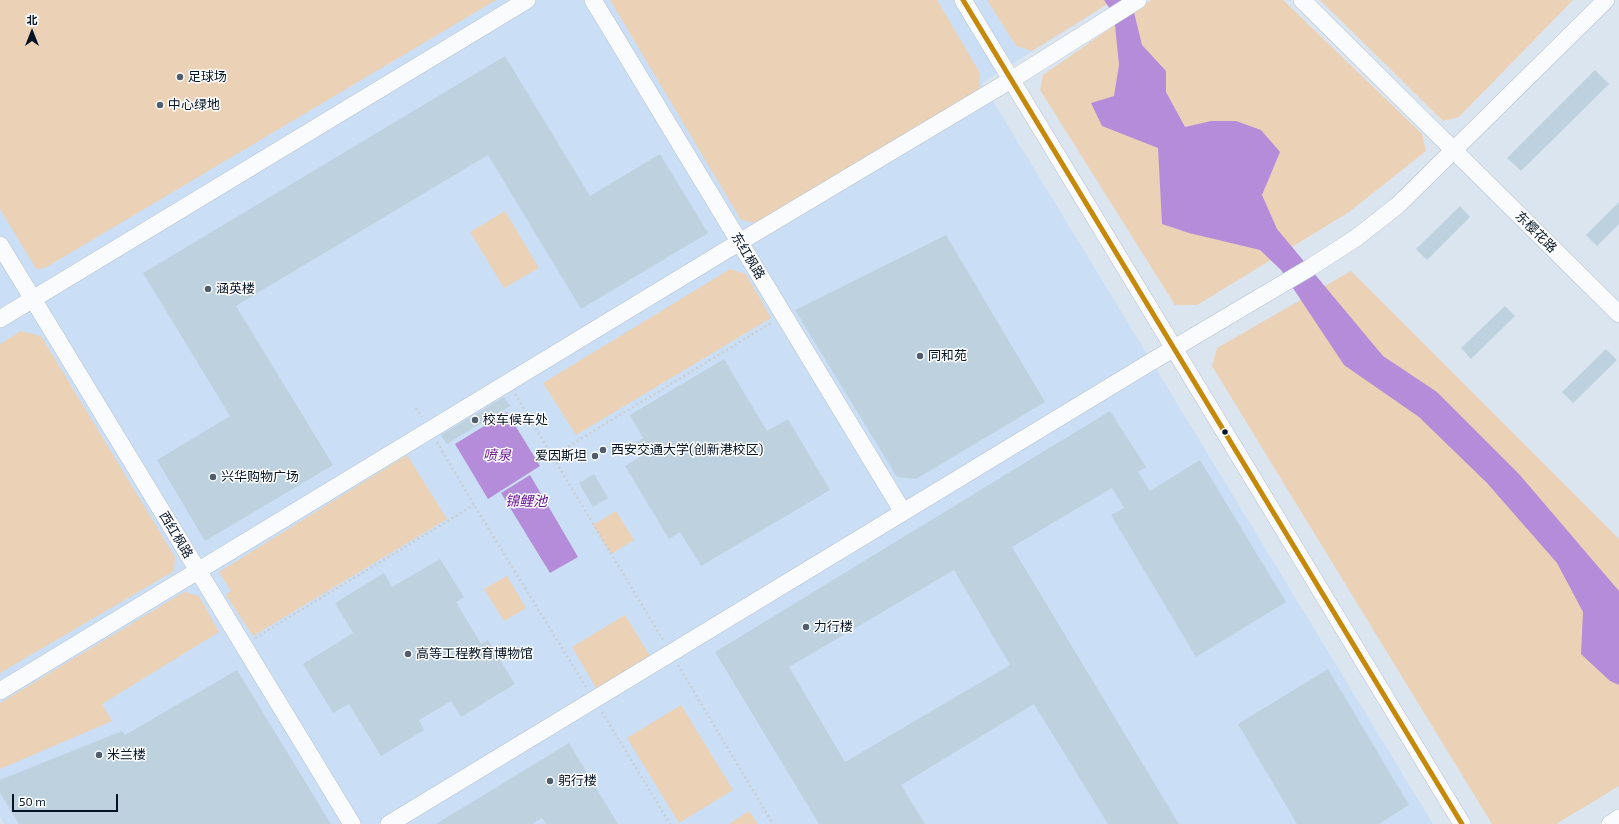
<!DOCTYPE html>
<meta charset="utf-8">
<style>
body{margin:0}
#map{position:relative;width:1619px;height:824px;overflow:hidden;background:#dbe5f0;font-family:"Exo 2","Noto Sans SC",sans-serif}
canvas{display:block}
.north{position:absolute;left:12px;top:12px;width:40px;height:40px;-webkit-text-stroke:3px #fff;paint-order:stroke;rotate:0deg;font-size:11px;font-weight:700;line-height:16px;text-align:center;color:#041425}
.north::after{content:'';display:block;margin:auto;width:14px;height:18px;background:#041425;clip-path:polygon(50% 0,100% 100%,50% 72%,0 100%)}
.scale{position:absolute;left:12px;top:794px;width:106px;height:18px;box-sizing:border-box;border:2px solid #041425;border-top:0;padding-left:5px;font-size:12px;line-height:14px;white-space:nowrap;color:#041425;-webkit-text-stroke:3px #fff;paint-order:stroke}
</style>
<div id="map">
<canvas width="1619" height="824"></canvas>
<div class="north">北</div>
<div class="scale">50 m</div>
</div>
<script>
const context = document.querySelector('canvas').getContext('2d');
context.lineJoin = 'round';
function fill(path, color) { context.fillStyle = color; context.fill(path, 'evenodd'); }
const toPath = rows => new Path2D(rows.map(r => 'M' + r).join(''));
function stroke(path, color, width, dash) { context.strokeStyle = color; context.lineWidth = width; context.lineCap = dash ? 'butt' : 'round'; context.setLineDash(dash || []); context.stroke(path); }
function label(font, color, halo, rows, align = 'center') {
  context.font = font + ' "Exo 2","Noto Sans SC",sans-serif'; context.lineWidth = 3; context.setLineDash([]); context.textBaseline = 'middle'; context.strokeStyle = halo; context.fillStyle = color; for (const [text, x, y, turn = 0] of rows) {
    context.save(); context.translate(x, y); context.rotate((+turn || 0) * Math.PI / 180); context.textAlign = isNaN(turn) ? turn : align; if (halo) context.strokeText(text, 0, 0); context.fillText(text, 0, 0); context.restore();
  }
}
fill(toPath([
 [0,0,1114,0,982,83,1433,824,4,824,0,817]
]), '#cadff6');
fill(toPath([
 [0,0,496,0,45,268,36,269,0,209],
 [610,0,937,0,980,73,980,89,756,223,741,220],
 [987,0,1114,0,1032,51,1016,46],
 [1151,0,1283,0,1422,134,1426,151,1349,212,1261,266,1197,305,1175,305,1040,90,1043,75],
 [1320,0,1573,0,1459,117,1443,121],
 [505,211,539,268,504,288,470,232],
 [730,269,746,274,771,318,576,435,543,383],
 [1351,271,1619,539,1619,786,1556,824,1492,824,1212,366,1217,348],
 [21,331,41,336,175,557,174,571,0,673,0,344],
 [407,455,447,519,253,636,226,595,231,591,219,572],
 [616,511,634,540,611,554,593,525],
 [507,576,526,608,504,621,484,589],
 [184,592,199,596,219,632,102,704,112,721,0,769,0,703],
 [625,615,653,661,599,693,572,647],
 [681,705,733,790,679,823,627,738],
 [749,811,758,824,729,824]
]), '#ebd2b6');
fill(toPath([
 [1104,0,1131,0,1142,45,1166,71,1166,92,1185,127,1211,121,1236,121,1261,130,1280,152,1262,195,1277,229,1383,356,1437,392,1519,474,1619,591,1619,685,1610,681,1581,654,1583,612,1557,563,1487,483,1419,417,1344,365,1281,270,1260,250,1189,233,1162,224,1158,148,1102,126,1091,103,1114,96,1119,65,1114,15],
 [507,412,540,466,488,499,455,444],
 [530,475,578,557,550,573,501,493]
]), '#b58cd9');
fill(toPath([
 [505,56,590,196,660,154,708,233,581,309,488,155,236,306,333,465,205,541,157,460,230,416,143,273],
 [1595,70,1609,84,1521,171,1507,158],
 [1619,202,1619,224,1597,246,1586,235],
 [1460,206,1470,217,1427,260,1416,249],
 [946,235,1045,402,916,479,897,477,795,310],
 [1505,306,1515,316,1471,359,1461,348],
 [1606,349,1617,360,1573,403,1562,392],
 [724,359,767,431,788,419,830,490,701,566,680,532,669,539,625,466,643,455,636,443,643,438,630,415],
 [504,397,510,406,447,444,441,435],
 [1110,411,1146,467,1138,472,1150,491,1200,460,1286,602,1196,657,1111,515,1124,508,1112,488,1012,547,1179,824,1108,824,1034,704,901,785,925,824,819,824,715,652],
 [954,570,1010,665,845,762,789,667],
 [594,474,608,498,593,507,579,483],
 [440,559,464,597,456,602,481,644,488,640,515,684,461,717,451,701,419,720,424,730,381,756,349,704,333,713,303,664,353,633,335,603,384,573,392,587],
 [1328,669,1409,805,1379,824,1297,824,1238,724],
 [237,670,331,824,19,824,0,793,0,780,122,731,125,735],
 [569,743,618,824,546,824,542,818,532,824,436,824]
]), '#bdd2de');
const minor = toPath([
 [593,0,903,512],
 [963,0,1462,824],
 [1302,0,1619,314],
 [0,245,352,824],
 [0,319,527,0],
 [0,691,728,249,1011,80,1138,0],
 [389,824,1149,363,1311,267,1356,238,1398,205,1606,0],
 [1610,824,1619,818]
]);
stroke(minor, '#b4c1cf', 18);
stroke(toPath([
 [515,394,663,640],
 [416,408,422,417],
 [437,442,474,505,586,687],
 [551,457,771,323],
 [255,638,474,505],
 [678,665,773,824],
 [602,712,670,824]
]), '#cbced1', 2.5, [2, 3]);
stroke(minor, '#fafbfd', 17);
stroke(toPath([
 [963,0,1462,824]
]), '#c68907', 5);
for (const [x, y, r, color] of [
 [180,77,4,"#4f5d6c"],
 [160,105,4,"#4f5d6c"],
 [208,289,4,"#4f5d6c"],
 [920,356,4,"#4f5d6c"],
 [475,420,4,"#4f5d6c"],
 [1225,432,3.5,"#041425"],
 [603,450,4,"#4f5d6c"],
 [595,456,4,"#4f5d6c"],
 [213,477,4,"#4f5d6c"],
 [806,627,4,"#4f5d6c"],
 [408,654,4,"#4f5d6c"],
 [99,755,4,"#4f5d6c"],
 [550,781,4,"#4f5d6c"]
]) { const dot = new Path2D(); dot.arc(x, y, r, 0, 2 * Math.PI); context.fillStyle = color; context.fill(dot); stroke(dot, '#fff', 1.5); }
label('13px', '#041425', '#fff', [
 ["足球场",188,77],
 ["中心绿地",168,105],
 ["涵英楼",216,289],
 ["同和苑",928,356],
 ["校车候车处",483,420],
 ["西安交通大学(创新港校区)",611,450],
 ["爱因斯坦",587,456,"right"],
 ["兴华购物广场",221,477],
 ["力行楼",814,627],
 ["高等工程教育博物馆",416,654],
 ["米兰楼",107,755],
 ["躬行楼",558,781]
], 'left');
label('13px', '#041425', '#fff', [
 ["东樱花路",1536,232,45],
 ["东红枫路",748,256,59],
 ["西红枫路",176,535,59]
]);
label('italic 14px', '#6c1698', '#fff', [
 ["喷泉",497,455],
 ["锦鲤池",526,501]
]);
</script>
